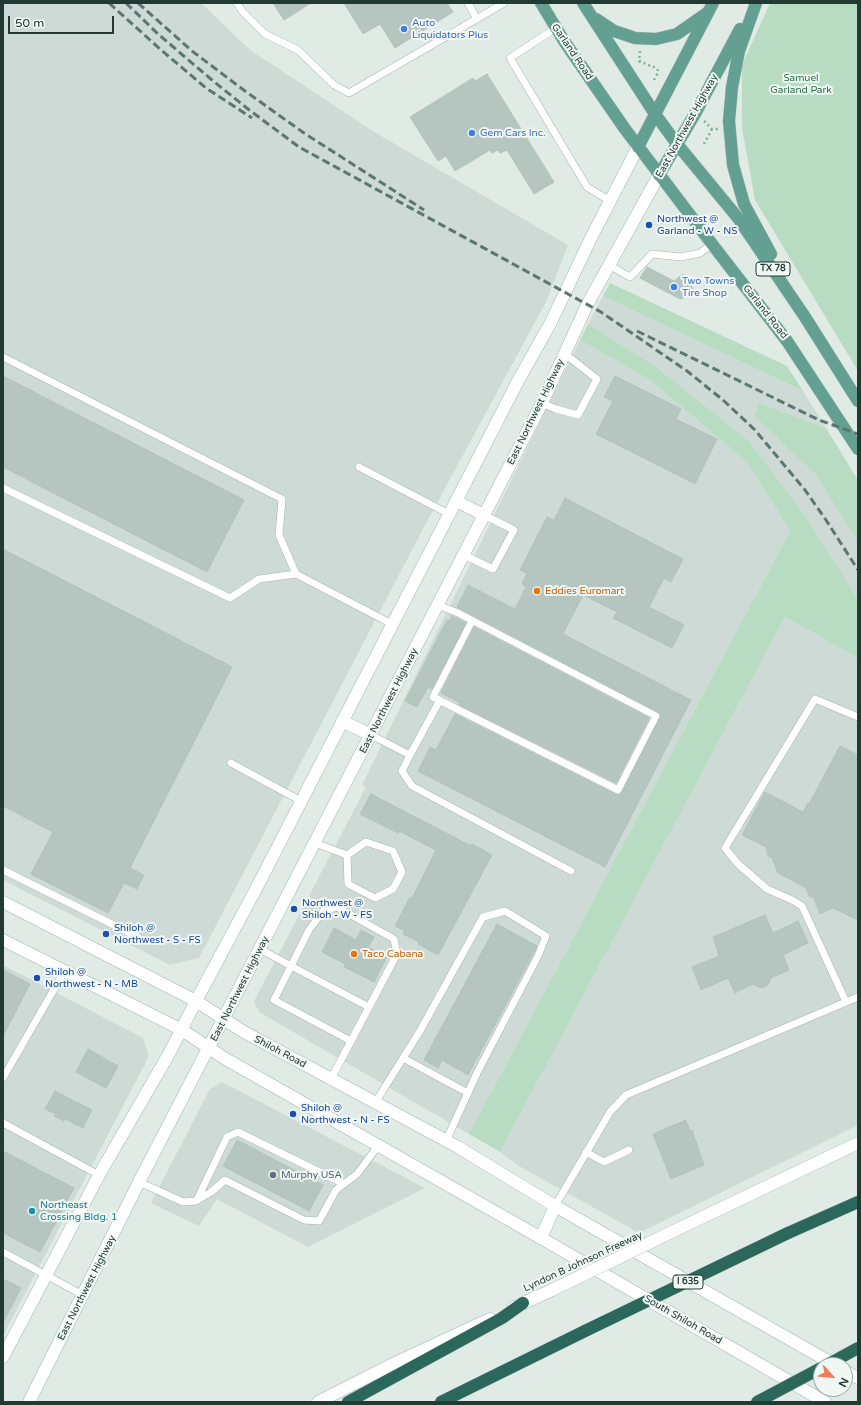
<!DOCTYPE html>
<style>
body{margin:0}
#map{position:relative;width:861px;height:1405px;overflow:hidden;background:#e0ebe6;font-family:"Varela Round",sans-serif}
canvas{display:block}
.frame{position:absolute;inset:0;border:4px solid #213b34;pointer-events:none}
.north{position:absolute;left:813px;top:1357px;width:40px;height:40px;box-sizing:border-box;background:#f0f7f4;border:1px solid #9daca7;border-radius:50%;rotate:117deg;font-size:11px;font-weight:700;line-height:16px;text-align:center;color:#213b34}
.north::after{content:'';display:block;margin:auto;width:14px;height:18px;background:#f27e57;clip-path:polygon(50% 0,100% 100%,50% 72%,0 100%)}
.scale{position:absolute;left:8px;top:16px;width:106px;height:18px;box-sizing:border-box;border:2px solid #213b34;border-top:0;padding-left:5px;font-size:12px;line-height:14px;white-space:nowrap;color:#213b34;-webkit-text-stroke:3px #f0f7f4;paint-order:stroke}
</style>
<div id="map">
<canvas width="861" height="1405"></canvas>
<div class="frame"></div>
<div class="north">N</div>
<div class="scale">50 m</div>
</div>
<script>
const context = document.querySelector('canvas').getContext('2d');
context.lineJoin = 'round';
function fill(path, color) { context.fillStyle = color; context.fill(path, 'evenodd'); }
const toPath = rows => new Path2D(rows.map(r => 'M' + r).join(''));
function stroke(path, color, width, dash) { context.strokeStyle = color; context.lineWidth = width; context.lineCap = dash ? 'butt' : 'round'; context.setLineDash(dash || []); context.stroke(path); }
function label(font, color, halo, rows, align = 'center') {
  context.font = font + ' "Varela Round",sans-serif'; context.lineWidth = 4; context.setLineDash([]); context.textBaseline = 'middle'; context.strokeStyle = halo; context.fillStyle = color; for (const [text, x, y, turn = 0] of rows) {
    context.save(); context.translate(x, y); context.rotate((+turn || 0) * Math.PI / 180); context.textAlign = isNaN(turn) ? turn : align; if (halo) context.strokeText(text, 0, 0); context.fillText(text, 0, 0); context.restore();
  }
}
fill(toPath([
 [3,3,201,3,250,50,376,133,568,245,547,300,424,527,199,958,170,965,3,880],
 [603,296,803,391,826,428,759,403,754,416,816,475,858,543,858,599,804,514,749,441,655,366,588,324],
 [580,340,650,380,747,462,790,531,469,1134,259,1012,254,1001,366,787,362,785],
 [785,617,858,658,858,1125,639,1233,519,1166,500,1152],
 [3,965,143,1038,149,1056,3,1336],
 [222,1082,425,1188,308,1247,217,1199,199,1226,151,1203,210,1089]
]), '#cedad5');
fill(toPath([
 [770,3,858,3,858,371,755,200,742,128,742,65],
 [610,283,787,366,803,391,603,296],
 [588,324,655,366,749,441,804,514,858,599,858,658,785,617,500,1152,469,1134,790,531,747,462,650,380,580,340],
 [759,403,826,428,858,480,858,543,816,475,754,416]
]), '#b8dcc2');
const building = toPath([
 [273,3,311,3,284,20,273,3],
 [344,3,447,3,453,12,395,48,380,24,363,34,344,3],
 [487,74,554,182,534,194,507,150,500,153,498,150,492,153,490,150,455,171,446,156,438,161,410,117,473,78,475,81,487,74],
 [647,267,674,281,683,274,696,293,680,299,640,278,647,267],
 [3,376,244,500,207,572,3,467,3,376],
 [615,376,681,409,676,419,717,439,695,484,596,434,613,401,604,397,615,376],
 [565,498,683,559,671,582,664,578,649,607,684,625,672,648,613,618,617,612,583,595,563,634,691,700,605,867,418,771,430,747,436,750,455,714,616,794,619,795,622,792,660,718,660,713,457,607,468,585,515,609,526,587,522,584,527,573,520,570,547,517,554,520,565,498],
 [3,549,232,667,130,868,144,875,137,889,124,883,108,913,31,874,53,832,3,806,3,549],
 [452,616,466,623,432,689,428,687,417,707,405,701,447,620,449,621,452,616],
 [474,627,649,718,616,783,459,705,460,703,441,693,474,627],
 [840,746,858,755,858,920,833,908,820,914,814,898,809,896,806,888,778,873,772,858,768,856,766,847,742,835,765,792,803,812,808,803,809,804,840,746],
 [371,794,471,846,472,844,492,855,438,955,418,944,419,942,403,934,405,931,395,926,410,897,412,898,436,850,399,831,398,833,360,814,371,794],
 [765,915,773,933,798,921,808,943,783,955,789,970,771,978,768,985,762,988,758,987,753,984,735,993,728,978,701,990,692,967,719,956,713,937,765,915],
 [497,924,537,946,533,954,468,1075,442,1060,438,1068,424,1060,497,924],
 [334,928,356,940,361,930,374,937,368,947,387,957,374,982,344,967,345,964,322,952,334,928],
 [3,970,30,984,3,1036,3,970],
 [88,1049,118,1066,106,1088,76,1072,88,1049],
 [55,1091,92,1110,83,1128,65,1119,64,1121,54,1116,56,1114,45,1109,55,1091],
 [686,1120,690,1131,692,1130,704,1165,671,1179,653,1134,686,1120],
 [237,1140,323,1185,309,1211,223,1166,237,1140],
 [3,1151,74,1188,40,1252,3,1233,3,1151],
 [3,1279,21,1288,3,1323,3,1279]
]);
fill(building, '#b5c5bf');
stroke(building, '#b2c4bd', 1);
const service = toPath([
 [237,3,242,11,265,34,298,50,334,85,349,93,504,3],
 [468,3,477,19],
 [556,28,510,58,587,187,610,201],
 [609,265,630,277,652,254,681,257,700,253,712,244],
 [3,357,282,499,279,535,296,574],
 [542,403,556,409,578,415,597,379,565,354],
 [359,467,449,514],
 [3,488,230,598,259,579,296,574,392,624],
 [464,555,493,569,514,530,484,515],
 [438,605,458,613,656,716,618,790,433,697,472,621],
 [371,735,410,755,440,700],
 [410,755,402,771,412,786,571,871],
 [231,763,301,801],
 [315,843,347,855,366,842,393,851,402,872,393,889,375,898,348,884,347,855],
 [3,870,138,937],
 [260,949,291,966,309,930,324,910,337,907,394,939,397,954,331,1079],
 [846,1002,802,906,792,900,767,889,738,864,725,848,815,699,858,717],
 [351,1041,274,1000,291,966,369,1007],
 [403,1058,468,1093],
 [3,1078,64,972],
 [375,1103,420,1031,483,917,505,911,546,936,538,956,477,1073,446,1141],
 [3,1123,99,1175],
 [586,1152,604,1162,629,1150],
 [139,1182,183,1202,196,1201,211,1192,225,1180,304,1220,319,1221,336,1190,357,1174,378,1146],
 [197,1200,227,1137,238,1132,344,1184],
 [555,1206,610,1112,626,1095,858,997],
 [3,1252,83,1295]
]);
const secondary = toPath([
 [456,501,484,515],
 [342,721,371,735],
 [3,902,196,1001,244,1032,458,1147,555,1206,835,1365],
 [3,940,182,1030,224,1058,541,1238,825,1402],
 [680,1228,858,1143],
 [541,1238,555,1206],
 [513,1308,552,1290],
 [3,1357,99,1175,170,1052,196,1001,257,887,518,381,550,324,592,236,638,147],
 [845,1371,858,1378],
 [29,1402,139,1182,542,403,587,305,659,175],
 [318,1402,389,1366,490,1319]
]);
const primary = toPath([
 [541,3,564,41,625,129,712,244,787,341,858,449],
 [583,3,655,114,677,144,738,218,805,317,858,401],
 [756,3,739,51,732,87,729,121,733,165,744,204,771,254],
 [596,19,614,31,635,38,656,39,677,34,707,13],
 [638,147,713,3],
 [659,175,696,112,740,29]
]);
const motorway = toPath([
 [788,1233,858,1202],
 [348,1402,502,1318,523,1303],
 [441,1402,587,1330]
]);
stroke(service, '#a3b3ad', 8);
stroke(secondary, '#9fb6ae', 13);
stroke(primary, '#c1c8c6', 13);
stroke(motorway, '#c1c8c6', 13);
stroke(toPath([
 [640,51,639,61,656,68,660,73],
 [654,80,659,71],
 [704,121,712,129,718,129],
 [704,144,712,129]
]), '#80aea0', 2.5, [2, 3]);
stroke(service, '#fff', 7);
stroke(secondary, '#fff', 12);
stroke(primary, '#64a091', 12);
stroke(motorway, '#2c675b', 12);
stroke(toPath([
 [109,3,160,49,206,88,252,118],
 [126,3,158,34,212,80,248,109,299,147,601,312,687,371,723,400,755,430,805,490,826,520,858,570],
 [138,3,192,51,245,91,304,133,424,210],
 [637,331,819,420,858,434]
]), '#5b776f', 3, [8, 4]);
const secondaryBridge = toPath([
 [552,1290,680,1228]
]);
const motorwayBridge = toPath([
 [587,1330,788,1233],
 [827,1365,858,1348],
 [757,1402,821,1368]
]);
stroke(secondaryBridge, '#9fb6ae', 13, []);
stroke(motorwayBridge, '#c1c8c6', 13, []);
stroke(secondaryBridge, '#fff', 12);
stroke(motorwayBridge, '#2c675b', 12);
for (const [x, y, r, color] of [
 [404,29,4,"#3f7fe0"],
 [472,133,4,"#3f7fe0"],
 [649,225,4,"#1a4fb4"],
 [674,287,4,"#3f7fe0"],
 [537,591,4,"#e8710a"],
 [294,909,4,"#1a4fb4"],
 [106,934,4,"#1a4fb4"],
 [354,954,4,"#e8710a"],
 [37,978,4,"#1a4fb4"],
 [293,1114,4,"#1a4fb4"],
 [273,1175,4,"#5c6f8a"],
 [32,1211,4,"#0f9aa8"]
]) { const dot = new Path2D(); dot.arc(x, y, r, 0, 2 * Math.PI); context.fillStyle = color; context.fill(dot); stroke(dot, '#f0f7f4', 1.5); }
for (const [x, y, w] of [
 [773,269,34],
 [688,1282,30]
]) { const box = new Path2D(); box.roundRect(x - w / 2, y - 7, w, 14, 3); context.fillStyle = '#f0f7f4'; context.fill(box); stroke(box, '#213b34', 1); }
label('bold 9px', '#213b34', null, [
 ["TX 78",773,269],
 ["I 635",688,1282]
]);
label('10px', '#366cbe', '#f0f7f4', [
 ["Auto",412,23],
 ["Liquidators Plus",412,35],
 ["Gem Cars Inc.",480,133],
 ["Two Towns",682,281],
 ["Tire Shop",682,293]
], 'left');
label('10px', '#213b34', '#f0f7f4', [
 ["Garland Road",572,52,56],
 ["East Northwest Highway",687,126,-61],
 ["Garland Road",765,312,52],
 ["East Northwest Highway",536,412,-64],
 ["East Northwest Highway",389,701,-63],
 ["East Northwest Highway",240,989,-63],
 ["Shiloh Road",280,1052,28],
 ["Lyndon B Johnson Freeway",583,1262,-25],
 ["East Northwest Highway",87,1288,-63],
 ["South Shiloh Road",683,1320,30]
]);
label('10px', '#2b7147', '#f0f7f4', [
 ["Samuel",801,78],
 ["Garland Park",801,90]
]);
label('10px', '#164399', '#f0f7f4', [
 ["Northwest @",657,219],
 ["Garland - W - NS",657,231],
 ["Northwest @",302,903],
 ["Shiloh - W - FS",302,915],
 ["Shiloh @",114,928],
 ["Northwest - S - FS",114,940],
 ["Shiloh @",45,972],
 ["Northwest - N - MB",45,984],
 ["Shiloh @",301,1108],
 ["Northwest - N - FS",301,1120]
], 'left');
label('10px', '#c56008', '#f0f7f4', [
 ["Eddies Euromart",545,591],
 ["Taco Cabana",362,954]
], 'left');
label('10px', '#4e5e75', '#f0f7f4', [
 ["Murphy USA",281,1175]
], 'left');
label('10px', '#0d838f', '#f0f7f4', [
 ["Northeast",40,1205],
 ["Crossing Bldg. 1",40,1217]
], 'left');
</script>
